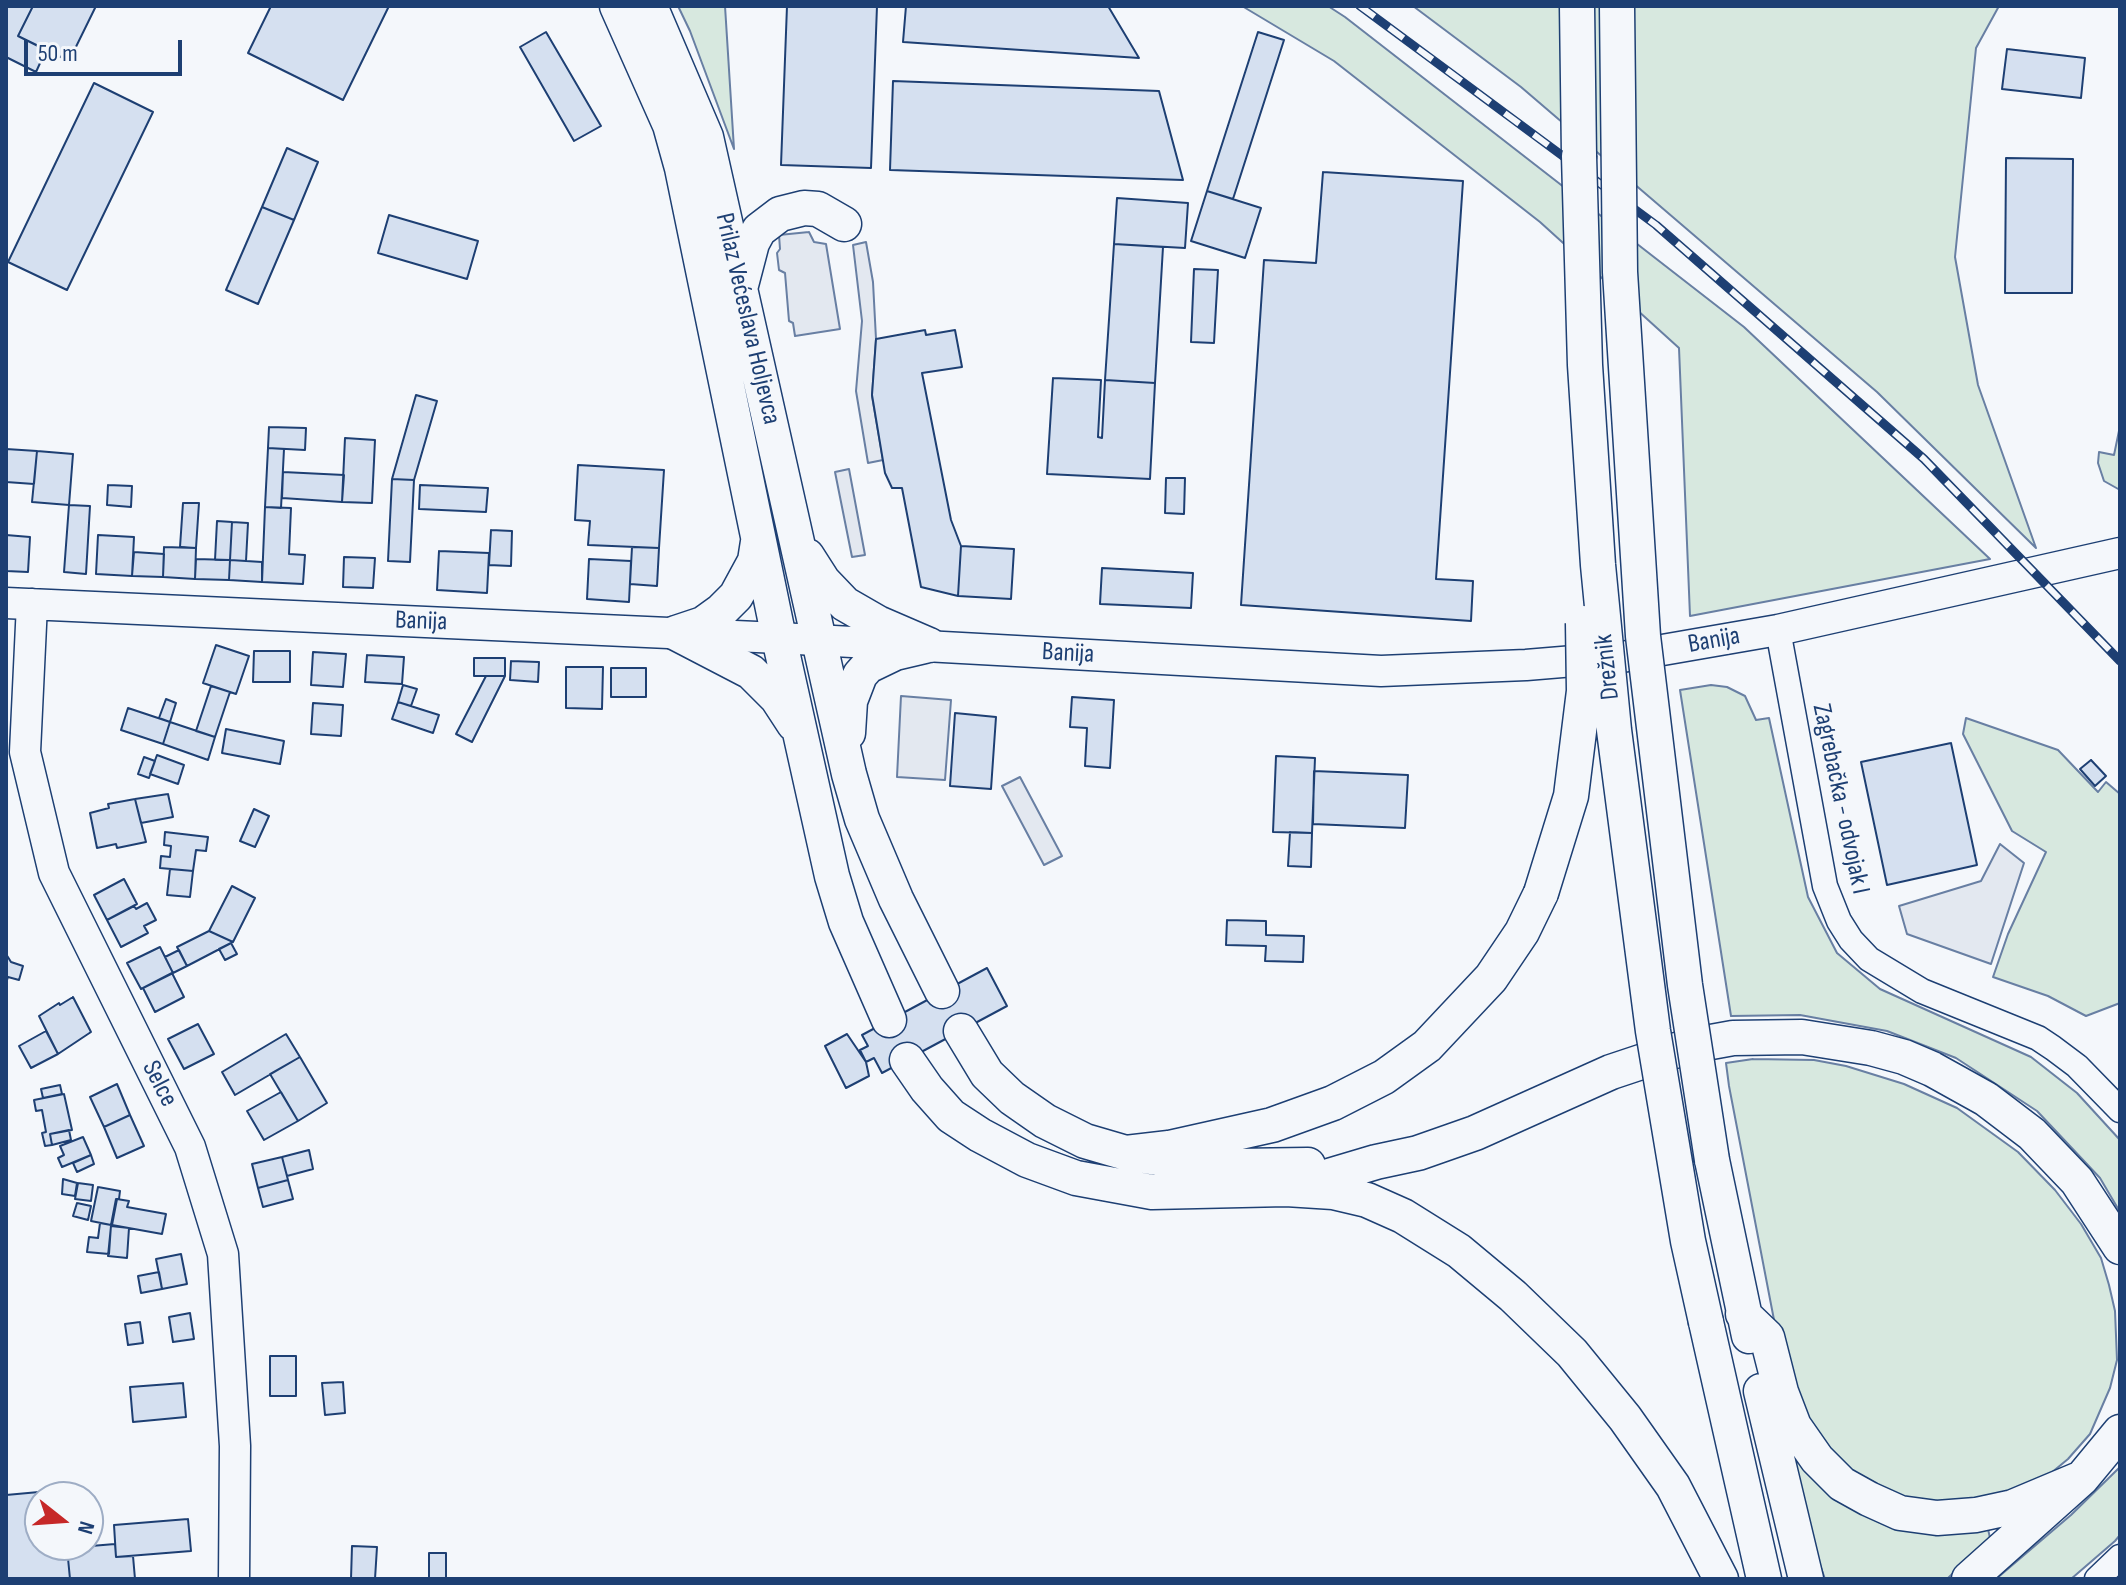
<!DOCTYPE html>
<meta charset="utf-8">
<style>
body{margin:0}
#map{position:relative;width:2126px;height:1585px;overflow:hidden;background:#f4f7fb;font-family:"Sofia Sans Condensed",sans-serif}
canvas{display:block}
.frame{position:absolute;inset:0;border:8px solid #1d3f73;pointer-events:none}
.north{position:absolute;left:24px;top:1481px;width:80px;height:80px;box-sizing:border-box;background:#f4f7fb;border:2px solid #9eadc5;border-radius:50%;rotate:107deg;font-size:22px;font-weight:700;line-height:32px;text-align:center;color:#1d3f73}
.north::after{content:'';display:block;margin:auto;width:28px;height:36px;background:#c62828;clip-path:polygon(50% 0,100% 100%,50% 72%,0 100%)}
.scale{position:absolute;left:24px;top:40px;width:158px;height:36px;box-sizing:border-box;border:4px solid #1d3f73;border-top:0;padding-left:10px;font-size:24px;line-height:28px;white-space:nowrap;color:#1d3f73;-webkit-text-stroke:6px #f4f7fb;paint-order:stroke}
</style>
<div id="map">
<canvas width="2126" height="1585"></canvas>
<div class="frame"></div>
<div class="north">N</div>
<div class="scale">50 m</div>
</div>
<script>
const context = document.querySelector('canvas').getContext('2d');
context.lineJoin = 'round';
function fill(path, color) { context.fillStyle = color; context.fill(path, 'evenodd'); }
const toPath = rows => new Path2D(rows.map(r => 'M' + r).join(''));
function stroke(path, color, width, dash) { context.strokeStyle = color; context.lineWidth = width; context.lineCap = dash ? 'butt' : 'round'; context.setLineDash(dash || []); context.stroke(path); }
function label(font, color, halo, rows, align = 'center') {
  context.font = font + ' "Sofia Sans Condensed",sans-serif'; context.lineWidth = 6; context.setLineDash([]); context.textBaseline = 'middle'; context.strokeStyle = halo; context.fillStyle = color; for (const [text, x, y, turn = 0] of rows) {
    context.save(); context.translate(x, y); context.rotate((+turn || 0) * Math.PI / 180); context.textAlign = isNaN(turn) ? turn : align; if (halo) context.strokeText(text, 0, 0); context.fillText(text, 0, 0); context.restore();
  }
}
const green = toPath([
 [678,6,725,6,734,149,690,31,678,6],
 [1242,6,1328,6,1345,17,1744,327,1990,559,1690,616,1679,348,1540,222,1334,61,1242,6],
 [1413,6,1999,6,1976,48,1955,257,1978,385,2036,548,1877,392,1521,87,1413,6],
 [2120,426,2120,490,2104,481,2098,463,2099,452,2114,455,2120,426],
 [1711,685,1727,687,1745,696,1756,720,1769,718,1808,897,1837,953,1880,989,2031,1057,2077,1093,2120,1140,2120,1212,2100,1178,2037,1111,1956,1058,1887,1031,1800,1015,1731,1016,1680,690,1711,685],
 [1966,718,2058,750,2098,792,2106,782,2120,794,2120,1003,2086,1016,2048,996,1993,977,2008,934,2046,852,2012,831,1963,734,1966,718],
 [1753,1059,1814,1060,1846,1066,1904,1084,1957,1108,2018,1152,2055,1190,2081,1224,2101,1258,2109,1285,2115,1311,2117,1360,2110,1388,2090,1434,2068,1459,2045,1478,2015,1494,1928,1507,1872,1489,1821,1451,1785,1377,1729,1086,1726,1063,1753,1059],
 [1787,1443,1814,1475,1988,1529,1990,1538,1947,1579,1825,1579,1811,1539,1787,1443],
 [2120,1467,2120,1535,2115,1541,2071,1579,1996,1579,2071,1515,2120,1467]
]);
fill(green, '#d7e8df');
stroke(green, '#687fa3', 2);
const parking = toPath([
 [809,232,814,242,826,244,840,329,795,336,793,323,789,321,785,273,779,270,777,253,780,249,779,235,809,232],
 [866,242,873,282,876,339,872,396,883,460,868,463,856,391,862,321,853,245,866,242],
 [849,469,865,555,852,557,835,472,849,469],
 [901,696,951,700,945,780,897,777,901,696],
 [1020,777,1062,856,1044,865,1002,786,1020,777],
 [2000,844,2024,863,1991,964,1907,934,1899,906,1981,881,2000,844]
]);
fill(parking, '#e3e8f0');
stroke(parking, '#687fa3', 2);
const building = toPath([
 [6,6,33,6,18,36,46,50,36,72,6,57,6,6],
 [33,6,96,6,69,61,18,36,33,6],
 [271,6,389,6,343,100,248,53,271,6],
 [783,6,877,6,871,168,781,165,787,6,783,6],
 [906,6,1108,6,1139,58,903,42,906,6],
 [546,32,601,126,574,141,520,47,546,32],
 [1258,32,1284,40,1233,199,1207,191,1258,32],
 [2007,49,2085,58,2081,98,2002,89,2007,49],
 [893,81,1159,91,1183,180,890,170,893,81],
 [94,83,153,112,67,290,8,262,94,83],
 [287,148,318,162,294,220,262,207,287,148],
 [2006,158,2073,159,2072,293,2005,293,2006,158],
 [1323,172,1463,181,1436,579,1473,581,1471,621,1241,605,1264,260,1316,263,1323,172],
 [1207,191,1261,208,1245,258,1191,241,1207,191],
 [1117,198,1188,203,1185,248,1114,244,1117,198],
 [262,207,294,220,258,304,226,290,262,207],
 [389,215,478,241,467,279,378,253,389,215],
 [1114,244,1163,247,1155,383,1105,380,1114,244],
 [1194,269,1218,270,1214,343,1191,342,1194,269],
 [925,330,926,335,955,330,962,367,922,373,951,520,961,546,958,596,921,587,902,488,892,488,885,473,872,395,876,339,925,330],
 [1053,378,1101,380,1098,437,1102,438,1105,380,1155,383,1150,479,1047,474,1053,378],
 [416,395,437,401,414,480,392,479,416,395],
 [269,427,306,428,305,450,268,448,269,427],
 [345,438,375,440,372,503,342,502,345,438],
 [268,448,284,449,281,508,265,507,268,448],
 [6,449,37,451,34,484,6,482,6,449],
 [37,451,73,454,69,505,32,502,37,451],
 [578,465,664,470,659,548,588,545,590,521,575,520,578,465],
 [283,472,344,475,342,502,282,498,283,472],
 [1166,478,1185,478,1184,514,1165,513,1166,478],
 [392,479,414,480,410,562,388,561,392,479],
 [108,485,132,486,131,507,107,505,108,485],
 [420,485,488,488,486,512,419,509,420,485],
 [183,503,199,503,196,548,180,547,183,503],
 [69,505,90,506,86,574,64,572,69,505],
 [265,507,291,508,289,554,305,555,303,584,262,582,265,507],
 [217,521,232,522,230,560,215,560,217,521],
 [232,522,248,523,246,561,230,560,232,522],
 [491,530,512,531,511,566,489,565,491,530],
 [6,535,30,537,28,572,6,571,6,535],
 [98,535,134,537,132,576,96,574,98,535],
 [961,546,1014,549,1011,599,958,596,961,546],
 [164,547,196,548,195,579,163,577,164,547],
 [632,547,659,548,657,586,630,584,632,547],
 [439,551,489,553,487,593,437,590,439,551],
 [134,552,164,554,163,577,132,576,134,552],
 [344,557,375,558,373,588,343,587,344,557],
 [196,559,230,560,229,580,195,579,196,559],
 [589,559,631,561,629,602,587,599,589,559],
 [230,560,262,562,262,582,229,580,230,560],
 [1102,568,1193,573,1191,608,1100,604,1102,568],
 [216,645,249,656,236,694,203,683,216,645],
 [254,651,290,651,290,682,253,682,254,651],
 [313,652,346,654,343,687,311,685,313,652],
 [367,655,404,657,402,684,365,682,367,655],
 [474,658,505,658,505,676,474,676,474,658],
 [511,661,539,662,538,682,510,680,511,661],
 [566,667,603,667,602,709,566,708,566,667],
 [611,668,646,668,646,697,611,697,611,668],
 [486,676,505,676,472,742,456,734,486,676],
 [403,685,417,689,411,706,398,702,403,685],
 [211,686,230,692,215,737,196,731,211,686],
 [1072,697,1114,700,1110,768,1085,766,1087,728,1070,727,1072,697],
 [166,699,176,703,170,722,159,718,166,699],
 [398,702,439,715,433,733,392,719,398,702],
 [313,703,343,705,341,736,311,734,313,703],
 [128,708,170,722,163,744,121,730,128,708],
 [955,713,996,717,991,789,950,786,955,713],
 [170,722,215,737,208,760,163,744,170,722],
 [226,729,284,741,280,764,222,753,226,729],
 [1951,743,1977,865,1887,885,1861,762,1951,743],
 [157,755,184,765,178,784,150,774,157,755],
 [1276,756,1315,758,1312,833,1273,832,1276,756],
 [144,757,155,761,149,778,138,774,144,757],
 [2091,760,2106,776,2095,786,2080,769,2091,760],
 [1314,771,1408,775,1405,828,1313,824,1314,771],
 [168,794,173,817,141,823,135,799,168,794],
 [135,799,146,842,117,848,116,844,97,848,90,813,109,808,108,804,135,799],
 [254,809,269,816,255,847,240,841,254,809],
 [165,832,208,837,206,851,196,850,193,871,160,868,161,856,170,857,171,846,164,845,165,832],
 [1290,832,1312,833,1311,867,1288,866,1290,832],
 [170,869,193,871,190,897,167,895,170,869],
 [124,879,137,904,107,920,94,895,124,879],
 [232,886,255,898,233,942,209,931,232,886],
 [147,903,156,920,144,926,148,933,121,947,107,920,134,906,136,909,147,903],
 [1227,920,1266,921,1266,935,1304,936,1303,962,1265,961,1266,946,1226,945,1227,920],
 [209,931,233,942,187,966,177,947,209,931],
 [231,943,237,954,225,960,219,949,231,943],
 [160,947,173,973,141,989,127,963,160,947],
 [179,950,187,966,173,973,165,957,179,950],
 [6,954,11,962,23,966,19,980,8,977,6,983,6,954],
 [987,968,1007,1006,882,1073,874,1058,866,1062,860,1050,868,1046,862,1035,987,968],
 [172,973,184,997,155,1012,143,988,172,973],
 [73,997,91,1032,58,1054,39,1016,59,1003,60,1005,73,997],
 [198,1024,214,1054,184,1069,168,1039,198,1024],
 [46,1031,58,1054,31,1068,19,1046,46,1031],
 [286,1034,300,1057,235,1095,222,1072,286,1034],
 [847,1034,866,1062,869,1076,846,1088,825,1046,847,1034],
 [300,1057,327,1103,298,1121,270,1074,300,1057],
 [117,1084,130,1115,104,1127,90,1097,117,1084],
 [60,1085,62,1094,43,1098,41,1089,60,1085],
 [281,1092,298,1121,264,1140,247,1111,281,1092],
 [64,1094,72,1130,50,1134,52,1145,45,1146,42,1133,46,1132,42,1110,36,1111,34,1100,64,1094],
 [130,1115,144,1146,117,1158,104,1127,130,1115],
 [69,1130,71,1140,52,1145,50,1134,69,1130],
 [83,1137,91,1155,62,1167,58,1158,64,1155,60,1146,83,1137],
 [309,1150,313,1169,287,1176,282,1157,309,1150],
 [91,1155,94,1164,77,1172,73,1163,91,1155],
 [282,1157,288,1180,258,1188,252,1164,282,1157],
 [63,1179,77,1183,75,1196,62,1194,63,1179],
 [288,1180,293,1199,263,1207,258,1188,288,1180],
 [78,1183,93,1185,91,1201,75,1199,78,1183],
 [98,1187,120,1191,119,1199,116,1199,111,1225,91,1221,98,1187],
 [117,1199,129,1201,127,1207,166,1214,162,1234,112,1225,117,1199],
 [77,1203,91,1206,88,1220,73,1216,77,1203],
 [100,1223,111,1225,109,1254,87,1252,89,1237,98,1238,100,1223],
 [111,1226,129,1228,127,1258,108,1256,111,1226],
 [181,1254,187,1284,162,1289,156,1259,181,1254],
 [159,1272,162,1289,141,1293,138,1276,159,1272],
 [190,1313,194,1339,173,1342,169,1317,190,1313],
 [140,1322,143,1343,128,1345,125,1324,140,1322],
 [270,1356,296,1356,296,1396,270,1396,270,1356],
 [343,1382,345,1413,325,1415,322,1383,343,1382],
 [183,1383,186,1417,133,1422,130,1387,183,1383],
 [72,1489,72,1497,40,1497,40,1545,77,1545,77,1548,67,1548,70,1579,6,1579,6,1495,72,1489],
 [188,1519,191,1551,116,1557,114,1525,188,1519],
 [115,1544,116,1557,133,1556,135,1579,70,1579,67,1548,115,1544],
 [352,1546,377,1547,375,1579,351,1579,352,1546],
 [429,1553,446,1553,446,1579,429,1579,429,1553]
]);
fill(building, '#d5e0f0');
stroke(building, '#1d3f73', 2);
const minor = toPath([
 [1778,630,1825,886,1839,921,1851,940,1869,959,1922,991,2038,1038,2053,1048,2077,1066,2120,1110],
 [2097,1579,2120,1557]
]);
const major = toPath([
 [6,603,779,638,1381,671,1526,665,1622,657,1778,630,2120,553],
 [32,604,25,752,54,873,190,1147,223,1254,235,1446,234,1579]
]);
const highway = toPath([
 [617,6,670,125,682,168,779,638,832,876,846,922,889,1020],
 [650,6,706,137,849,774,862,819,896,899,942,991],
 [1577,6,1579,156],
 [741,285,752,243,759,230,780,214,804,208,818,209,844,224],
 [807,556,823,581,845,604,878,623,929,645],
 [676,633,751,672,777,698,794,724],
 [676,633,703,624,721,611,736,596,755,561,758,542],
 [848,733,850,701,860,675,868,666,895,653,929,645],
 [961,1031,987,1074,1012,1098,1045,1121,1085,1141,1126,1153,1175,1161,1236,1166,1308,1165],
 [907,1060,927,1089,951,1116,980,1135,1027,1160,1076,1178,1152,1192,1286,1189,1333,1192,1367,1200,1403,1216,1459,1251,1513,1296,1572,1353,1625,1418,1673,1486,1721,1579],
 [1126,1153,1169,1148,1272,1125,1333,1103,1384,1077,1427,1046,1491,978,1522,932,1541,893],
 [1712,1160,1749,1336],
 [1302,1184,1376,1162,1418,1153,1475,1133,1611,1072,1689,1046,1733,1038,1802,1037,1871,1048,1904,1057,1932,1069,1986,1099,2032,1134,2077,1181,2120,1247],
 [1743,1314,1767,1337,1781,1392,1794,1426,1817,1459,1842,1484,1869,1499,1900,1513,1937,1518,1976,1515,2013,1507,2082,1478],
 [1706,1322,1764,1579],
 [1761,1391,1806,1579],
 [1969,1579,2082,1478,2120,1432]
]);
stroke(minor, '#1d3f73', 27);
stroke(major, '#1d3f73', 33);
stroke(highway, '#1d3f73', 37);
stroke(minor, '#f4f7fb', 24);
stroke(major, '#f4f7fb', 30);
stroke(highway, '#f4f7fb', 34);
const rail = toPath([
 [1360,6,1656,225,1924,459,2120,661]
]);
stroke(rail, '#1d3f73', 9);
stroke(rail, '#f4f7fb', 6, [18]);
const highwayBridge = toPath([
 [1617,6,1620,272,1643,636,1685,985,1712,1160],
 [1579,156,1585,365,1598,565,1614,730,1653,1031,1688,1241,1706,1322],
 [1541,893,1571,796,1584,691,1583,623]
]);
stroke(highwayBridge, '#1d3f73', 37, []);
stroke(highwayBridge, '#f4f7fb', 34);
label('26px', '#1d3f73', '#f4f7fb', [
 ["Prilaz Većeslava Holjevca",747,319,77],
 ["Banija",421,622,2],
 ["Banija",1714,641,-10],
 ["Banija",1068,654,3],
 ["Drežnik",1608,667,-96],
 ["Zagrebačka - odvojak I",1840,799,78],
 ["Selce",159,1084,63]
]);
</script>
